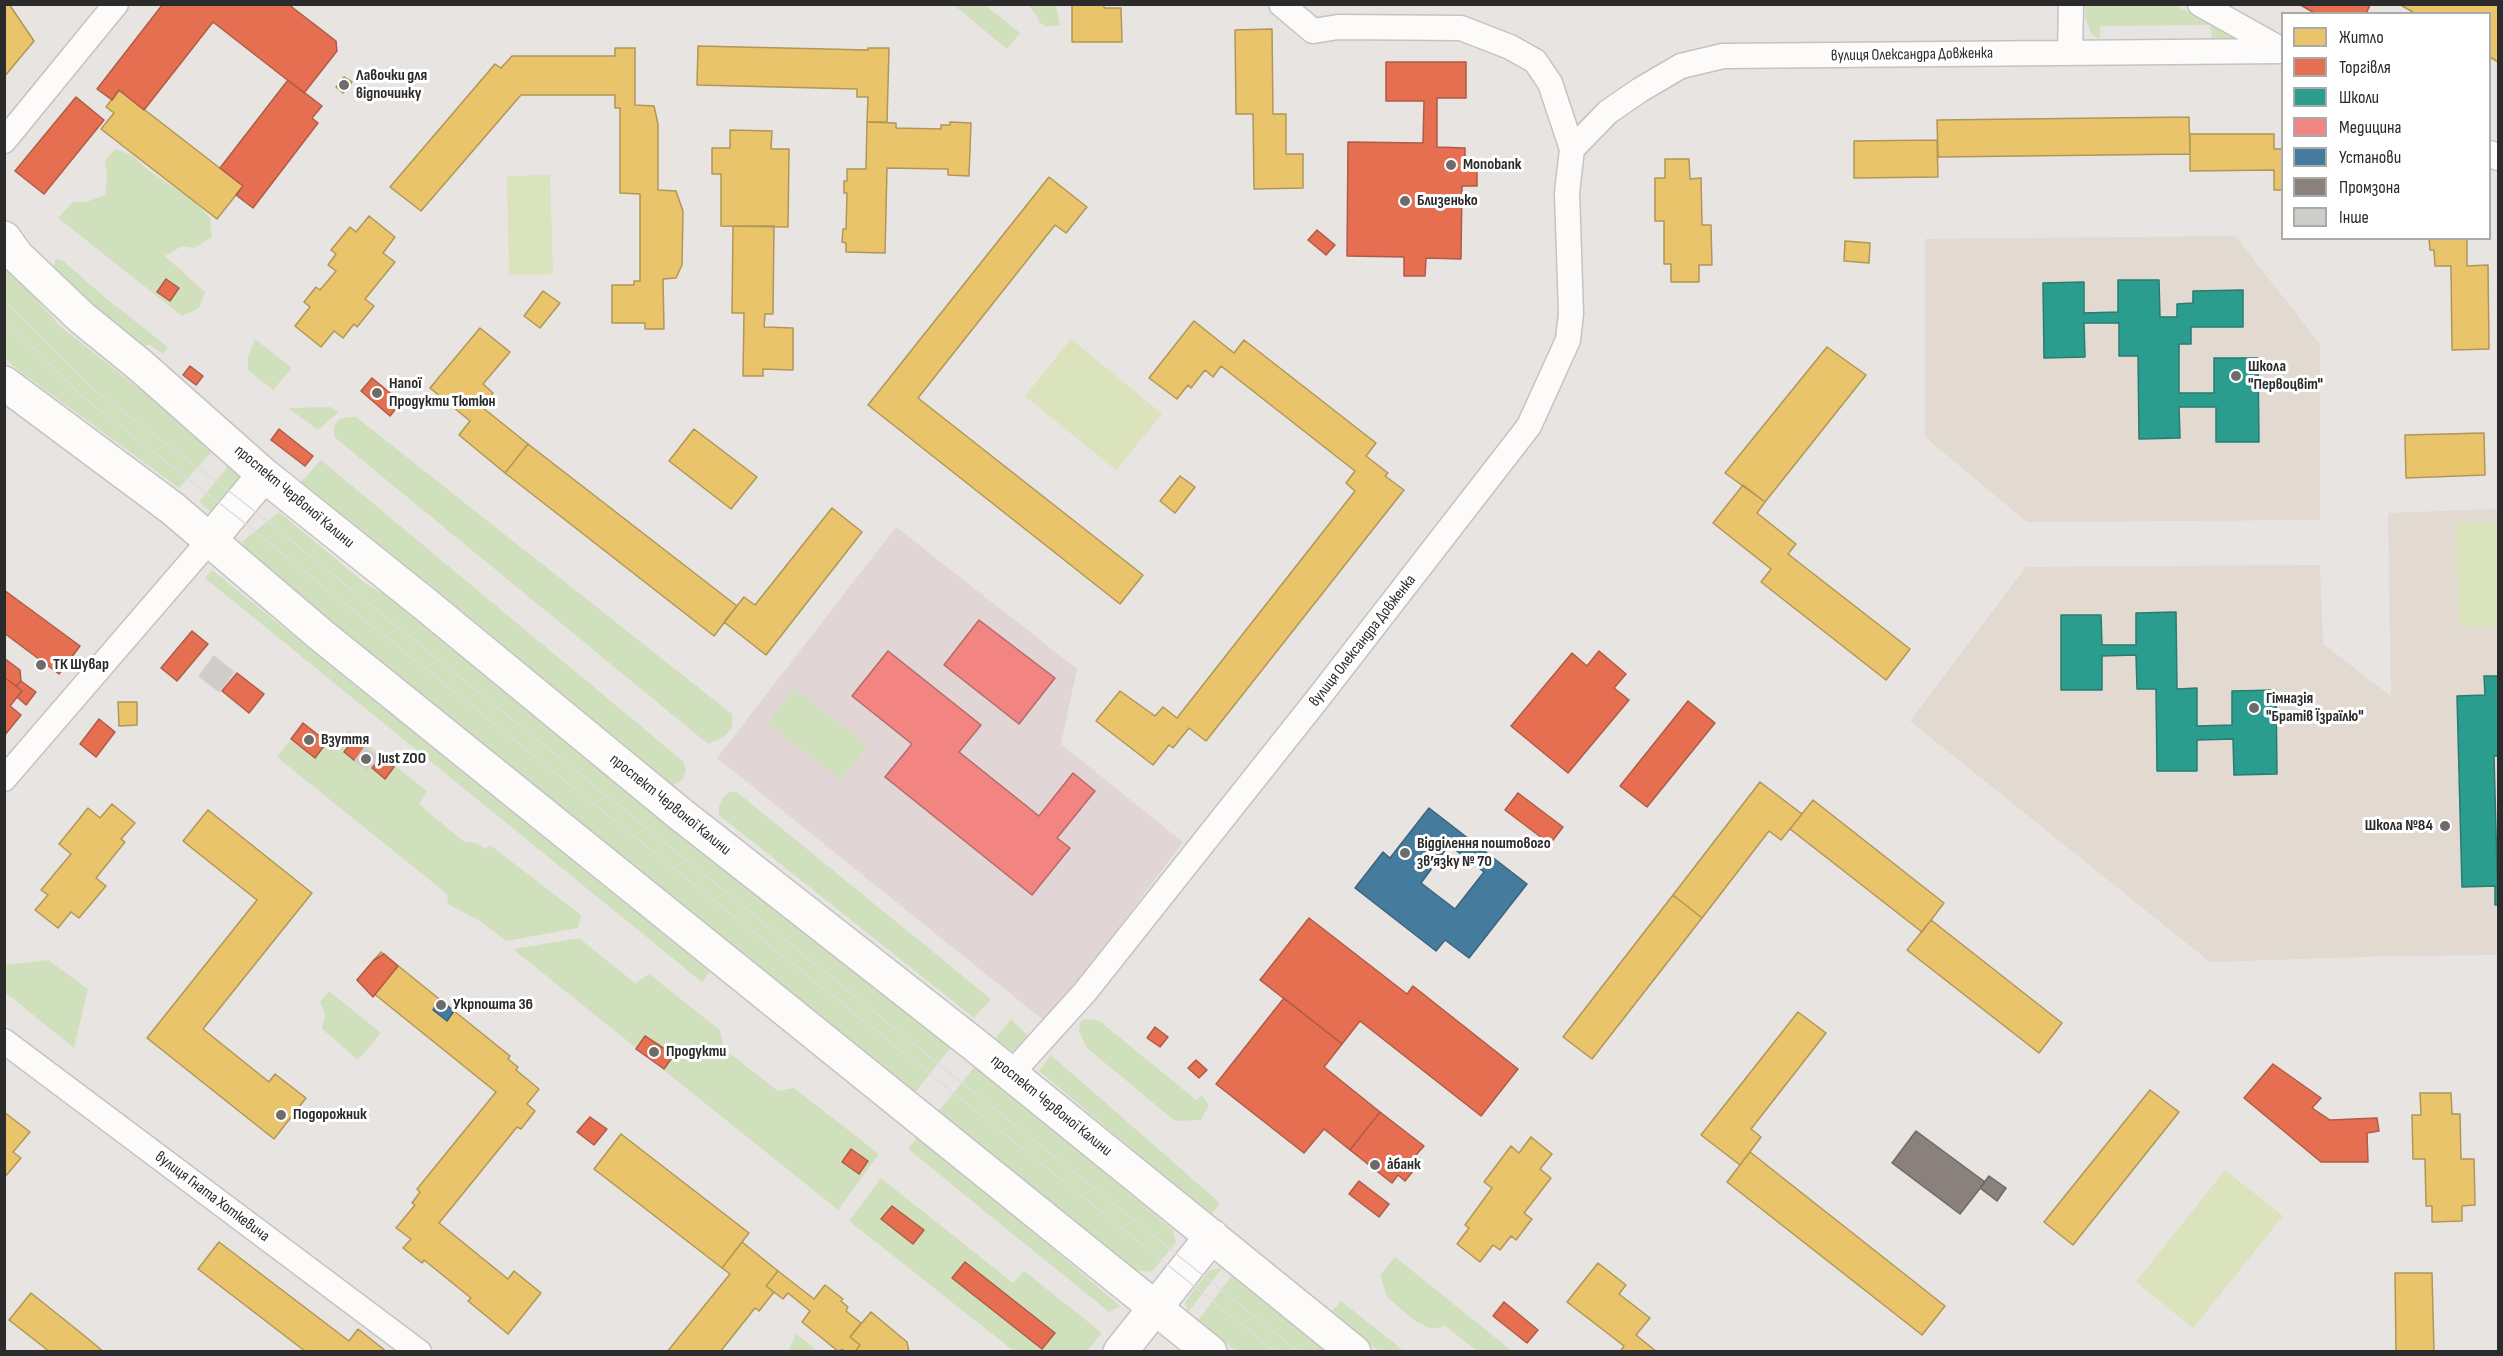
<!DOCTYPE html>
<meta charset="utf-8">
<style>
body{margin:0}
#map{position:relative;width:2503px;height:1356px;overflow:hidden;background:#e8e4e1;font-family:"Sofia Sans Condensed",sans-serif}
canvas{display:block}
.frame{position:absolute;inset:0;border:6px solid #2b2b2b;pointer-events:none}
.legend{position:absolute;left:2281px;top:12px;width:210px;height:228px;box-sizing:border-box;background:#fff;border:2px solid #aaa;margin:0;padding:8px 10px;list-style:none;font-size:18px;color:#2b2b2b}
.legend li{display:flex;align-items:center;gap:12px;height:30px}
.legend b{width:30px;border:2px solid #aaa}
</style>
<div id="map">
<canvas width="2503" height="1356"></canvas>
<div class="frame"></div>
<ul class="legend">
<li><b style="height:16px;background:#e9c46a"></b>Житло</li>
<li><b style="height:16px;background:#e76f51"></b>Торгівля</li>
<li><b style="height:16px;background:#2a9d8f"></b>Школи</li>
<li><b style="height:16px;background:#f28482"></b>Медицина</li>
<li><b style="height:16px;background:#457b9d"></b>Установи</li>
<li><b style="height:16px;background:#8a817c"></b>Промзона</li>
<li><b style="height:16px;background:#cfcdca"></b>Інше</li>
</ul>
</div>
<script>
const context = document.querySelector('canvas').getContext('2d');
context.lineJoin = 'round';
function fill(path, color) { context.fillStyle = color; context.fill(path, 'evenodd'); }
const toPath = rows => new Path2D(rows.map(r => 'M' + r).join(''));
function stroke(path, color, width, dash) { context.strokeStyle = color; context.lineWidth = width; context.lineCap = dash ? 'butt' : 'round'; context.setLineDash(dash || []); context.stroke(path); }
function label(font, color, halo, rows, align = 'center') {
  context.font = font + ' "Sofia Sans Condensed",sans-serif'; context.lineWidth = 6; context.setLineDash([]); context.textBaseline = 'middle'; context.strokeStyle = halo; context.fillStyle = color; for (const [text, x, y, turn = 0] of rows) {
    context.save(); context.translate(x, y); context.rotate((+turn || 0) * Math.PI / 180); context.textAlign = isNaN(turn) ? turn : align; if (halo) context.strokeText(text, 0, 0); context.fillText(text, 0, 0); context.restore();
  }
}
fill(toPath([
 [2235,236,2320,344,2320,520,2027,522,1925,437,1925,239],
 [2498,509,2498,955,2393,956,2210,962,1910,721,2026,567,2320,565,2323,644,2391,696,2388,513]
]), '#e2dad0');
fill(toPath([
 [896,527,1077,669,1061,744,1183,842,1047,1023,717,758]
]), '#e1d5d5');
fill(toPath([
 [957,4,985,5,1020,33,1007,49,955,6],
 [1028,5,1056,5,1060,25,1047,27,1039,22,1037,16],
 [2086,5,2174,5,2245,39,2213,44,2210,25,2100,26,2100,40,2091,33,2085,17],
 [115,149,132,155,148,170,194,201,210,218,212,237,194,248,182,246,165,256,205,292,199,308,182,316,58,218,73,202,86,202,105,195,107,179,105,160],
 [56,259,62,260,108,300,168,347,163,354,150,345,139,346,77,295,53,267],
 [4,263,61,327,215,448,179,488,14,367,5,357],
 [255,339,292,368,273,390,248,370,248,357],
 [330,407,339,412,318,430,288,408],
 [347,417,356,417,732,714,732,728,724,737,708,744,334,437,334,427,338,420],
 [233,460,245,471,211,512,199,502],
 [321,460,684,762,686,771,682,780,674,785,664,787,299,484],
 [279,512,366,584,415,611,651,812,952,1046,912,1096,250,558,242,542],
 [212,570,710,972,702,982,205,578],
 [794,688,868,746,841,780,767,723],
 [349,730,427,791,419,804,463,841,476,843,485,849,490,845,581,915,578,928,506,941,480,921,448,904,447,894,277,757,290,740,315,758,328,742,340,741],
 [730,792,737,792,991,999,974,1018,719,815,719,806,723,798],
 [579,938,635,983,649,974,720,1030,724,1049,778,1091,794,1088,879,1154,838,1210,513,949],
 [48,960,88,989,74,1048,5,992,5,965],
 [329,991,381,1033,358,1060,322,1029,325,1015,320,1002],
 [1011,1019,1029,1037,1015,1053,995,1039],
 [1085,1019,1096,1020,1101,1022,1196,1100,1202,1095,1209,1105,1201,1120,1175,1121,1087,1048,1079,1031,1080,1022],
 [1051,1055,1220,1203,1211,1215,1039,1071],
 [976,1065,1173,1230,1176,1242,1152,1272,1134,1270,937,1113],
 [919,1135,1120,1306,1109,1312,908,1149],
 [881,1178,1013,1283,1024,1271,1102,1333,1087,1351,1014,1351,849,1221],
 [1395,1257,1512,1351,1477,1351,1445,1326,1432,1329,1415,1321,1387,1297,1380,1275],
 [1223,1267,1188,1312,1185,1302,1209,1271],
 [1233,1274,1328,1351,1236,1351,1198,1320],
 [1341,1301,1404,1351,1379,1351,1330,1313],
 [796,1334,818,1351,788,1351]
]), '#d0e0bd');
fill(toPath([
 [550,175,553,274,509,275,507,176],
 [1071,339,1162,414,1116,470,1025,396],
 [2498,522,2498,626,2459,627,2456,523],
 [2225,1170,2283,1216,2193,1328,2136,1282]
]), '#dae3bb');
const homes = toPath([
 [4,4,9,4,34,41,4,77,4,4],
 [1072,4,1104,4,1104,8,1121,8,1122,42,1072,42,1072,4],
 [2399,4,2498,4,2498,62,2490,57,2490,14,2416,14,2399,4],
 [1272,29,1273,114,1286,114,1286,154,1303,154,1303,188,1254,189,1253,114,1236,114,1235,30,1272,29],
 [698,46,868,50,868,48,889,48,887,122,867,122,868,97,857,97,857,89,697,85,698,46],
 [615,48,635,48,635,105,654,106,658,124,658,190,676,191,683,211,682,265,676,278,663,279,664,329,645,329,645,323,612,323,612,285,634,285,634,281,640,281,640,194,620,193,620,108,615,108,615,95,521,95,421,211,390,187,495,64,501,68,512,56,615,56,615,48],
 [344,77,352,82,343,93,336,87,344,77],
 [119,90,243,186,217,219,101,129,114,113,106,107,119,90],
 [2189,117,2190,154,1938,157,1937,120,2189,117],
 [867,122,896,123,896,128,941,129,941,125,950,125,950,122,971,123,969,176,948,175,948,169,887,168,885,253,846,252,846,243,842,242,843,229,846,229,847,193,844,193,844,181,847,181,847,169,866,169,867,122],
 [730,130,772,131,771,149,789,149,788,227,721,226,721,174,712,174,712,148,730,148,730,130],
 [2190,134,2274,134,2274,149,2282,149,2282,190,2274,190,2274,170,2190,171,2190,134],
 [1937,140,1938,177,1854,178,1854,141,1937,140],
 [1665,159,1689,159,1690,179,1701,178,1702,225,1711,225,1712,265,1699,265,1699,282,1671,282,1671,264,1664,264,1664,221,1655,221,1655,178,1665,178,1665,159],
 [1049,177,1087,207,1066,233,1055,225,918,398,1143,575,1120,604,868,405,1049,177],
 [369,216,395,237,383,253,395,262,365,299,374,306,357,327,354,324,343,338,334,331,321,347,295,326,310,307,304,302,316,287,320,290,336,271,328,265,336,254,331,250,350,227,356,232,369,216],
 [733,226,774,226,773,314,765,314,764,327,793,328,793,370,763,369,763,376,743,376,744,313,732,313,733,226],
 [2429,238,2467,238,2467,266,2488,265,2489,349,2452,350,2451,266,2435,266,2434,250,2430,250,2429,238],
 [1845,241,1870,243,1869,263,1844,261,1845,241],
 [543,291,560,303,540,328,524,316,543,291],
 [1194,321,1234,353,1244,340,1376,443,1366,456,1388,473,1385,476,1404,490,1206,741,1189,728,1173,748,1169,745,1153,765,1096,721,1120,691,1155,716,1163,707,1177,718,1355,491,1346,483,1355,471,1221,366,1213,377,1205,370,1191,388,1188,385,1177,399,1149,378,1194,321],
 [480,328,510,352,483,384,493,393,482,407,528,444,505,473,459,435,470,421,430,388,480,328],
 [1827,347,1866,375,1765,502,1725,473,1827,347],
 [694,429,757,477,731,509,669,461,694,429],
 [2484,433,2485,475,2406,478,2405,435,2484,433],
 [528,444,737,606,714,636,505,473,528,444],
 [1180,476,1195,487,1175,513,1160,501,1180,476],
 [1743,485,1765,502,1757,513,1796,544,1788,554,1910,649,1886,680,1761,582,1771,569,1713,523,1743,485],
 [832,508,862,532,766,655,724,622,744,597,755,605,832,508],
 [118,702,137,702,137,725,119,726,118,702],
 [1760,782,1802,814,1781,840,1769,831,1702,918,1673,895,1760,782],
 [1813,800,1944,903,1922,932,1790,829,1813,800],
 [112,804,135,823,121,839,125,842,96,878,106,886,79,918,71,912,58,928,35,910,48,895,41,890,71,854,59,844,88,808,100,818,112,804],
 [208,810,312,893,203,1029,269,1082,275,1074,306,1098,274,1139,147,1038,257,900,183,841,208,810],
 [1673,895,1702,918,1592,1059,1563,1037,1673,895],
 [1931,920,2062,1023,2039,1053,1907,950,1931,920],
 [381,952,510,1056,508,1059,518,1067,516,1070,539,1089,527,1104,535,1111,521,1129,517,1127,439,1223,508,1279,514,1271,541,1293,508,1334,468,1301,471,1298,424,1260,422,1263,403,1248,411,1239,396,1228,415,1205,412,1203,420,1192,417,1189,496,1092,357,980,381,952],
 [1798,1012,1826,1033,1751,1129,1761,1137,1740,1165,1701,1135,1798,1012],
 [2150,1090,2179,1112,2073,1245,2044,1222,2150,1090],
 [2420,1093,2451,1093,2452,1114,2460,1114,2461,1159,2474,1159,2475,1205,2462,1206,2462,1221,2432,1222,2432,1206,2426,1206,2425,1159,2413,1159,2412,1115,2421,1115,2420,1093],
 [4,1112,30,1132,13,1152,21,1158,4,1178,4,1112],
 [621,1134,749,1233,722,1268,594,1169,621,1134],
 [1531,1137,1552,1154,1540,1169,1551,1178,1524,1213,1532,1219,1516,1240,1511,1236,1500,1250,1493,1245,1480,1262,1457,1244,1469,1228,1465,1225,1492,1188,1484,1182,1511,1146,1519,1153,1531,1137],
 [1750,1152,1945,1306,1922,1335,1727,1182,1750,1152],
 [219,1242,349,1341,358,1329,387,1352,306,1352,198,1269,219,1242],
 [742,1242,778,1271,766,1286,774,1292,759,1311,755,1308,720,1352,667,1352,730,1274,722,1268,742,1242],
 [1598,1263,1626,1285,1619,1294,1650,1318,1636,1335,1657,1352,1620,1352,1624,1346,1567,1302,1598,1263],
 [778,1271,814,1299,825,1285,843,1299,841,1301,848,1307,846,1311,861,1323,850,1337,860,1345,855,1352,845,1352,842,1349,839,1352,802,1322,810,1311,788,1293,783,1299,766,1286,778,1271],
 [2395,1273,2432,1273,2434,1352,2396,1352,2395,1273],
 [31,1293,81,1333,104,1352,50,1352,9,1320,31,1293],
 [871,1312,907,1342,909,1352,855,1352,860,1345,850,1337,871,1312]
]);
fill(homes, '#e9c46a');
stroke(homes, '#b09657', 1.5);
const shops = toPath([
 [163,4,288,4,336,41,337,51,304,93,213,22,144,110,119,90,112,100,97,89,163,4],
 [2299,4,2369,4,2370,5,2366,14,2316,14,2299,4],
 [1386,62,1466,62,1466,98,1437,98,1437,147,1465,148,1465,168,1477,168,1477,186,1462,186,1461,259,1426,258,1425,276,1404,276,1404,257,1347,256,1348,142,1423,143,1424,101,1386,101,1386,62],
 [288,80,322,106,312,118,318,123,253,208,236,195,243,186,220,168,288,80],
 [76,97,104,120,44,194,15,171,76,97],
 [1317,230,1335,245,1326,255,1308,240,1317,230],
 [166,279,179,288,170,301,157,292,166,279],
 [190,366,203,376,196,385,183,375,190,366],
 [372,378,401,402,390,416,361,391,372,378],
 [279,429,313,456,305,466,271,440,279,429],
 [4,590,80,646,59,674,4,633,4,590],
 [192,631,208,644,177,681,161,668,192,631],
 [1599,651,1626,674,1614,688,1629,700,1568,773,1511,726,1572,653,1587,666,1599,651],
 [4,658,20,670,21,681,16,686,4,677,4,658],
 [237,673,264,694,249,713,222,691,237,673],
 [4,677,22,691,10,706,21,715,4,736,4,677],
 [21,681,36,692,26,705,17,697,22,691,16,686,21,681],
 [1688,701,1715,723,1647,807,1620,786,1688,701],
 [99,719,115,732,96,757,80,744,99,719],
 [303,723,327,742,315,758,291,739,303,723],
 [354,739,365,747,355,761,344,752,354,739],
 [381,757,394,767,385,779,372,768,381,757],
 [1518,793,1563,827,1550,844,1505,810,1518,793],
 [1309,918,1407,994,1413,986,1518,1069,1481,1116,1360,1021,1342,1044,1260,980,1309,918],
 [384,954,398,966,373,997,357,980,374,960,384,954],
 [1284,998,1342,1044,1324,1067,1380,1112,1350,1150,1324,1129,1304,1153,1216,1084,1284,998],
 [1155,1027,1168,1037,1160,1047,1147,1038,1155,1027],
 [645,1036,674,1055,664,1069,636,1049,645,1036],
 [1196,1060,1207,1070,1199,1078,1188,1068,1196,1060],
 [2273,1064,2321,1098,2312,1108,2330,1120,2377,1118,2379,1131,2367,1133,2368,1162,2321,1162,2244,1098,2273,1064],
 [1380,1112,1424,1146,1416,1155,1422,1160,1405,1181,1398,1175,1392,1183,1350,1150,1380,1112],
 [590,1117,607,1129,594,1145,577,1132,590,1117],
 [851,1149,868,1161,859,1174,842,1162,851,1149],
 [1359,1181,1389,1204,1379,1217,1349,1194,1359,1181],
 [892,1206,924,1230,913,1244,881,1219,892,1206],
 [965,1262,1055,1333,1042,1349,952,1278,965,1262],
 [1504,1302,1538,1330,1527,1343,1493,1316,1504,1302]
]);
fill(shops, '#e76f51');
stroke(shops, '#af5b46', 1.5);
const schools = toPath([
 [2118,280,2159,280,2160,317,2177,317,2177,304,2193,303,2193,291,2243,290,2243,327,2191,327,2191,344,2179,344,2179,393,2214,393,2214,358,2258,358,2259,442,2216,442,2216,407,2179,407,2180,438,2139,439,2138,356,2119,356,2119,323,2084,323,2085,357,2044,358,2043,283,2084,282,2084,313,2118,312,2118,280],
 [2176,612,2177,689,2197,688,2197,726,2232,725,2232,691,2276,690,2277,774,2234,775,2233,739,2197,740,2197,771,2157,771,2156,689,2137,689,2136,655,2102,656,2102,690,2061,690,2061,615,2101,615,2102,645,2136,645,2136,613,2176,612],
 [2484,676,2498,676,2498,756,2494,756,2498,905,2495,905,2495,886,2462,887,2457,696,2485,695,2484,676]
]);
fill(schools, '#2a9d8f');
stroke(schools, '#2a7b71', 1.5);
const health = toPath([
 [979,620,1055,678,1019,724,944,665,979,620],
 [888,651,981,725,959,752,1039,816,1073,773,1095,791,1057,838,1070,848,1032,895,885,777,912,744,852,696,888,651]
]);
fill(health, '#f28482');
stroke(health, '#b66968', 1.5);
const public = toPath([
 [1429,808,1527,884,1469,958,1445,940,1436,951,1355,888,1383,852,1390,858,1429,808],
 [1449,845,1484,872,1455,909,1421,883,1449,845],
 [439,999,454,1011,447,1021,433,1010,439,999]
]);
fill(public, '#457b9d');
stroke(public, '#3d637b', 1.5);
const industry = toPath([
 [1916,1131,1985,1182,1960,1214,1892,1163,1916,1131],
 [1989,1176,2006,1188,1997,1201,1980,1188,1989,1176]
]);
fill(industry, '#8a817c');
stroke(industry, '#6e6764', 1.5);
const building = toPath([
 [214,656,234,672,219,692,199,676,214,656],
 [365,747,378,756,367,770,355,761,365,747]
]);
fill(building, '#cfcdca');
stroke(building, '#d3d0cd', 1.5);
const street = toPath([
 [2200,4,2282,50],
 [2070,53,2071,4],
 [4,141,116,4],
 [1572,149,1608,112,1640,90,1681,66,1723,56,2282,51],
 [2490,153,2498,158],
 [4,779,209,541],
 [4,1041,419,1352],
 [1011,1074,1085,992,1319,697,1529,426,1568,340,1571,313,1567,193,1572,149,1550,83,1535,61,1510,47,1461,28,1338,27,1313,31,1281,4]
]);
const secondary = toPath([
 [4,238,17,256,81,317,141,366,264,475,425,604,679,813,975,1045,1354,1352],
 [4,383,172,508,321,635,1210,1352],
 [209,541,264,475],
 [1120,1352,1212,1236]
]);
stroke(street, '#c4c3c3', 27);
stroke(secondary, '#c4c3c3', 36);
stroke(street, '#fcfbfa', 24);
stroke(secondary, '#fcfbfa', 33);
stroke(toPath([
 [4,300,94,390,242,501,951,1074,1299,1352],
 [4,319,83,397,232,513,1276,1352]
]), '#deddde', 1.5);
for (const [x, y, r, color] of [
 [344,85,6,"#6d6c6b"],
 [1451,165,6,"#6d6c6b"],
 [1405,201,6,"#6d6c6b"],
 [2236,376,6,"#6d6c6b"],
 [377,393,6,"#6d6c6b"],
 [41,665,6,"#6d6c6b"],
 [2254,708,6,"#6d6c6b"],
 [309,740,6,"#6d6c6b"],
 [366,759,6,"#6d6c6b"],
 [2445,826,6,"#6d6c6b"],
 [1405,853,6,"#6d6c6b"],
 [441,1005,6,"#6d6c6b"],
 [654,1052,6,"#6d6c6b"],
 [281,1115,6,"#6d6c6b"],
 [1375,1165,6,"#6d6c6b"]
]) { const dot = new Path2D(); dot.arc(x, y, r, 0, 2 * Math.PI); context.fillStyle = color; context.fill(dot); stroke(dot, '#fff', 2); }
label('16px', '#2b2b2b', '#fff', [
 ["вулиця Олександра Довженка",1912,55,-1],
 ["проспект Червоної Калини",294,497,40],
 ["вулиця Олександра Довженка",1363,641,-52],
 ["проспект Червоної Калини",670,805,39],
 ["проспект Червоної Калини",1051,1106,39],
 ["вулиця Гната Хоткевича",212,1197,37]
]);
label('bold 16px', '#2b2b2b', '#fff', [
 ["Лавочки для",356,76],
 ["відпочинку",356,94],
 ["Monobank",1463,165],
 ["Близенько",1417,201],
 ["Школа",2248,367],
 ["\"Первоцвіт\"",2248,385],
 ["Напої",389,384],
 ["Продукти Тютюн",389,402],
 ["ТК Шувар",53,665],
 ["Гімназія",2266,699],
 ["\"Братів Їзраїлю\"",2266,717],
 ["Взуття",321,740],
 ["Just ZOO",378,759],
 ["Школа №84",2433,826,"right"],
 ["Відділення поштового",1417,844],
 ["зв’язку № 70",1417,862],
 ["Укрпошта 36",453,1005],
 ["Продукти",666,1052],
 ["Подорожник",293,1115],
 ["а̀банк",1387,1165]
], 'left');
</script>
